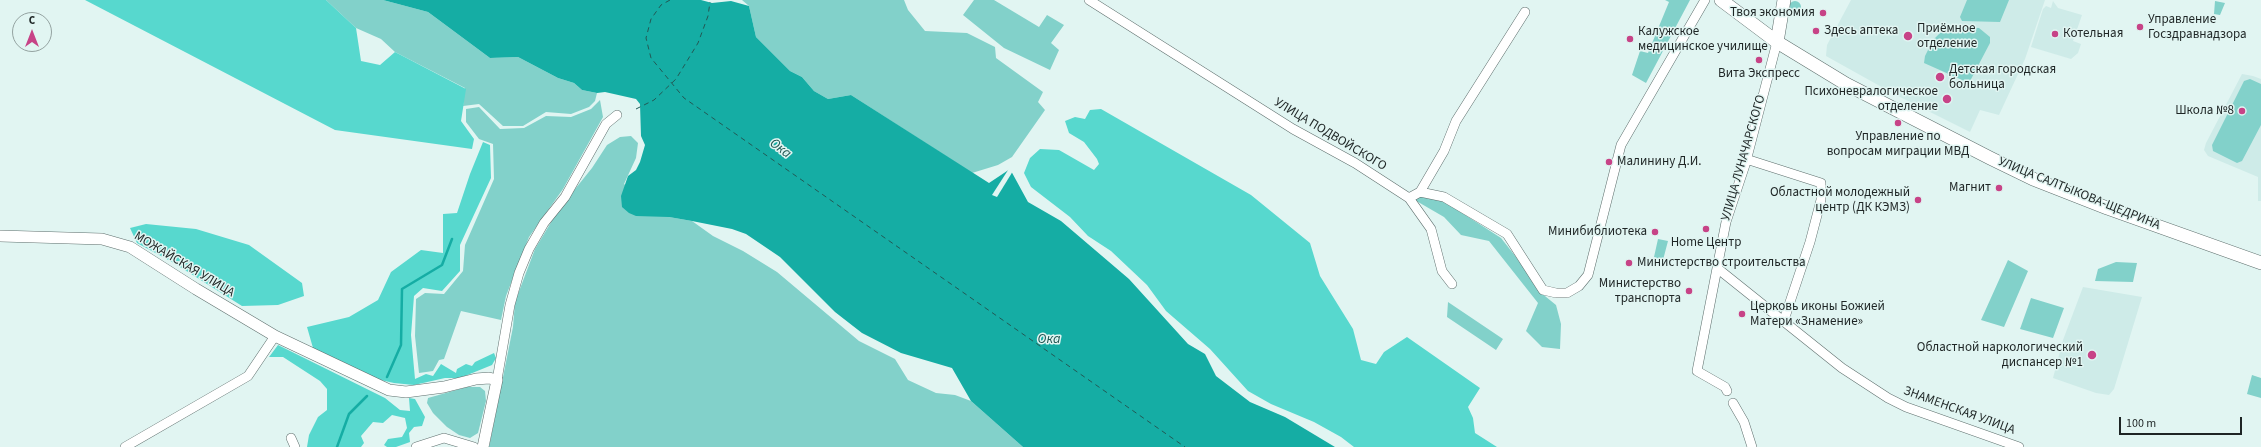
<!DOCTYPE html>
<meta charset="utf-8">
<style>
body{margin:0}
#map{position:relative;width:2261px;height:447px;overflow:hidden;background:#e1f5f2;font-family:"Source Sans 3",sans-serif}
canvas{display:block}
.north{position:absolute;left:12px;top:12px;width:40px;height:40px;box-sizing:border-box;background:#e1f5f2;border:1px solid #93a2a0;border-radius:50%;rotate:0deg;font-size:11px;font-weight:700;line-height:16px;text-align:center;color:#1e2525}
.north::after{content:'';display:block;margin:auto;width:14px;height:18px;background:#c74387;clip-path:polygon(50% 0,100% 100%,50% 72%,0 100%)}
.scale{position:absolute;left:2119px;top:417px;width:123px;height:18px;box-sizing:border-box;border:2px solid #1e2525;border-top:0;padding-left:5px;font-size:12px;line-height:14px;white-space:nowrap;color:#1e2525;-webkit-text-stroke:3px #e1f5f2;paint-order:stroke}
</style>
<div id="map">
<canvas width="2261" height="447"></canvas>
<div class="north">С</div>
<div class="scale">100 m</div>
</div>
<script>
const context = document.querySelector('canvas').getContext('2d');
context.lineJoin = 'round';
function fill(path, color) { context.fillStyle = color; context.fill(path, 'evenodd'); }
const toPath = rows => new Path2D(rows.map(r => 'M' + r).join(''));
function stroke(path, color, width, dash) { context.strokeStyle = color; context.lineWidth = width; context.lineCap = dash ? 'butt' : 'round'; context.setLineDash(dash || []); context.stroke(path); }
function label(font, color, halo, rows, align = 'center') {
  context.font = font + ' "Source Sans 3",sans-serif'; context.lineWidth = 3; context.setLineDash([]); context.textBaseline = 'middle'; context.strokeStyle = halo; context.fillStyle = color; for (const [text, x, y, turn = 0] of rows) {
    context.save(); context.translate(x, y); context.rotate((+turn || 0) * Math.PI / 180); context.textAlign = isNaN(turn) ? turn : align; if (halo) context.strokeText(text, 0, 0); context.fillText(text, 0, 0); context.restore();
  }
}
fill(toPath([
 [1851,0,2045,0,2025,59,1999,115,1980,110,1970,132,1896,95,1826,56,1827,45],
 [2053,1,2058,8,2082,15,2073,41,2081,44,2078,53,2071,59,2031,47,2043,9,2046,6,2051,8],
 [2242,74,2253,76,2261,79,2261,201,2258,201,2258,177,2208,156,2204,150,2206,143],
 [2083,287,2142,297,2114,389,2109,395,2096,393,2053,378,2063,340]
]), '#ceebe8');
fill(toPath([
 [326,0,383,0,428,12,490,58,518,57,558,78,574,83,582,90,597,93,595,101,589,107,571,114,546,112,523,126,503,126,479,104,463,106,465,88,395,52,381,39,356,28],
 [742,0,904,0,908,10,925,31,967,33,995,47,996,58,1043,92,1038,102,1045,110,1012,157,998,165,972,173,851,95,828,99,814,91,802,77,790,71,756,37,749,6],
 [974,0,994,0,1039,27,1047,15,1064,25,1051,43,1059,50,1050,70,1004,48,963,15],
 [1665,0,1690,0,1646,83,1632,75,1640,51,1648,53,1669,2],
 [1967,0,2009,0,2000,22,1962,21,1960,17],
 '1789 7a6 6 0 1 1 12 0a6 6 0 1 1-12 0Z',
 [2215,1,2225,3,2220,15,2214,14],
 [1966,27,1979,28,1990,37,1990,43,1969,83,1924,63,1925,56,1933,40,1940,33,1953,28],
 [2250,79,2261,84,2261,125,2242,161,2237,163,2213,151,2212,145,2244,81],
 [600,100,603,117,563,189,529,237,506,296,501,320,461,311,444,359,439,360,433,371,419,373,415,336,416,299,425,293,444,294,463,271,465,245,494,179,493,144,479,139,466,122,466,109,479,107,500,129,524,128,546,116,571,117,591,109],
 [631,136,638,143,636,158,624,184,669,217,692,221,713,236,743,251,777,272,859,341,895,359,908,380,936,393,955,395,971,401,1023,447,489,447,513,327,515,302,535,249,559,209,592,168,607,145,620,137],
 [1421,196,1442,200,1501,238,1516,257,1540,292,1556,305,1561,324,1560,349,1542,347,1526,331,1538,303,1489,241,1461,235,1444,217,1413,199],
 [1658,239,1668,241,1663,260,1654,257],
 [2008,260,2028,271,2004,327,1981,320],
 [2116,262,2137,263,2133,282,2095,281,2098,269],
 [2031,298,2064,308,2053,338,2020,329],
 [1448,302,1503,339,1496,350,1447,317],
 [2252,375,2261,378,2261,398,2247,394],
 [467,387,480,387,485,391,486,401,478,433,470,438,459,435,447,427,433,413,427,403,428,398]
]), '#82d1ca');
fill(toPath([
 [85,0,326,0,356,28,361,61,380,65,395,52,466,89,461,121,474,139,472,149,335,130],
 [1101,109,1251,195,1310,243,1320,276,1353,329,1361,360,1376,364,1384,352,1407,337,1480,388,1468,407,1473,418,1475,433,1497,447,1354,447,1341,437,1314,422,1271,404,1248,391,1210,349,1166,311,1147,285,1111,251,1088,236,1070,217,1031,187,1024,173,1030,158,1040,149,1059,150,1094,170,1099,164,1097,159,1084,142,1069,133,1065,121,1075,117,1085,119,1090,110],
 [483,142,490,145,491,178,460,245,460,271,442,291,423,288,414,296,411,335,415,379,426,374,433,376,441,364,456,373,457,369,466,364,472,366,475,362,494,353,496,358,492,365,460,378,445,378,414,385,394,383,376,379,313,348,307,327,349,317,378,300,391,272,421,250,443,253,443,214,457,213,470,174],
 [146,224,196,229,249,245,302,283,304,296,278,305,242,306,172,262,137,243,130,228],
 [278,345,385,398,400,410,410,411,409,398,415,399,425,417,422,426,414,427,409,433,410,442,396,447,387,447,384,445,388,439,402,437,407,428,405,418,392,415,383,423,373,422,361,436,364,443,361,447,307,447,309,435,318,417,327,410,327,389,320,381,283,357,269,357]
]), '#57d8ce');
fill(toPath([
 [383,0,701,0,712,3,731,1,749,6,756,37,790,71,802,77,814,91,828,99,851,95,989,183,1010,169,1028,202,1061,221,1129,279,1188,344,1205,354,1216,376,1250,402,1285,417,1335,447,1023,447,971,401,952,368,901,353,862,333,835,312,780,257,746,234,732,229,692,221,669,217,636,216,629,213,622,207,621,196,628,176,636,170,640,162,645,145,641,136,640,104,636,99,605,92,597,93,582,90,574,83,558,78,518,57,490,58,428,12]
]), '#15ada4');
fill(toPath([
 [1010,167,1013,171,997,197,992,195]
]), '#e1f5f2');
stroke(toPath([
 [387,377,401,345,402,289,442,265,452,239],
 [337,447,349,414,367,396]
]), '#15ada4', 2.5);
stroke(toPath([
 [670,0,661,5,651,19,646,38,651,58,684,98,1185,447],
 [636,109,654,100,676,79,698,43,708,16,710,2]
]), '#225955', 1, [5, 4]);
const minor = toPath([
 [1089,0,1293,129,1355,163,1409,198,1420,192,1444,197,1507,234,1543,290,1556,293,1567,293,1579,286,1588,275,1621,145,1705,0],
 [1746,159,1821,183,1821,200,1810,242,1784,320],
 [1420,192,1444,151,1456,121,1525,12],
 [1409,198,1431,229,1442,271,1452,284],
 [1717,268,1842,368,1888,398,1906,407,2019,447],
 [497,380,510,305,519,273,529,249,544,223,565,197,606,124,617,115],
 [1727,391,1725,387,1697,371,1726,222,1745,165,1777,42],
 [1733,403,1744,422,1752,447],
 [291,438,295,447],
 [125,447,248,376,275,336],
 [416,447,444,438,474,447]
]);
const tertiary = toPath([
 [0,236,102,239,130,247,196,289,275,336,389,390,406,392,444,387,476,379,489,378,497,380,483,447]
]);
const secondary = toPath([
 [1721,0,1777,42,1846,84,1990,158,2033,179,2107,208,2261,263],
 [1777,42,1784,0]
]);
stroke(minor, '#5e6f6d', 10);
stroke(tertiary, '#5e6f6d', 12);
stroke(secondary, '#5e6f6d', 14);
stroke(minor, '#fff', 9);
stroke(tertiary, '#fff', 11);
stroke(secondary, '#fff', 13);
for (const [x, y, r, color] of [
 [1823,13,4,"#c74387"],
 [2140,27,4,"#c74387"],
 [1816,31,4,"#c74387"],
 [2055,34,4,"#c74387"],
 [1908,36,5,"#c74387"],
 [1630,39,4,"#c74387"],
 [1759,60,4,"#c74387"],
 [1940,77,5,"#c74387"],
 [1947,99,5,"#c74387"],
 [2242,111,4,"#c74387"],
 [1898,123,4,"#c74387"],
 [1609,162,4,"#c74387"],
 [1999,188,4,"#c74387"],
 [1918,200,4,"#c74387"],
 [1706,229,4,"#c74387"],
 [1655,232,4,"#c74387"],
 [1629,263,4,"#c74387"],
 [1689,291,4,"#c74387"],
 [1742,314,4,"#c74387"],
 [2092,355,5,"#c74387"]
]) { const dot = new Path2D(); dot.arc(x, y, r, 0, 2 * Math.PI); context.fillStyle = color; context.fill(dot); stroke(dot, '#e1f5f2', 1.5); }
label('13px', '#1e2525', '#e1f5f2', [
 ["Твоя экономия",1815,13,"right"],
 ["Управление",2148,20],
 ["Госздравнадзора",2148,35],
 ["Приёмное",1917,29],
 ["отделение",1917,44],
 ["Здесь аптека",1824,31],
 ["Калужское",1638,32],
 ["медицинское училище",1638,47],
 ["Котельная",2063,34],
 ["Детская городская",1949,70],
 ["больница",1949,85],
 ["Вита Экспресс",1759,74,"center"],
 ["Психоневралогическое",1938,92,"right"],
 ["отделение",1938,107,"right"],
 ["Школа №8",2234,111,"right"],
 ["Управление по",1898,137,"center"],
 ["вопросам миграции МВД",1898,152,"center"],
 ["Малинину Д.И.",1617,162],
 ["Магнит",1991,188,"right"],
 ["Областной молодежный",1910,193,"right"],
 ["центр (ДК КЭМЗ)",1910,208,"right"],
 ["Минибиблиотека",1647,232,"right"],
 ["Home Центр",1706,243,"center"],
 ["Министерство строительства",1637,263],
 ["Министерство",1681,284,"right"],
 ["транспорта",1681,299,"right"],
 ["Церковь иконы Божией",1750,307],
 ["Матери «Знамение»",1750,322],
 ["Областной наркологический",2083,348,"right"],
 ["диспансер №1",2083,363,"right"]
], 'left');
label('13px', '#1e2525', '#e1f5f2', [
 ["УЛИЦА ПОДВОЙСКОГО",1330,135,31],
 ["УЛИЦА ЛУНАЧАРСКОГО",1744,158,-74],
 ["УЛИЦА САЛТЫКОВА-ЩЕДРИНА",2079,194,22],
 ["МОЖАЙСКАЯ УЛИЦА",184,265,31],
 ["ЗНАМЕНСКАЯ УЛИЦА",1959,411,20]
]);
label('italic 14px', '#225955', '#e1f5f2', [
 ["Ока",780,149,38],
 ["Ока",1049,340]
]);
</script>
